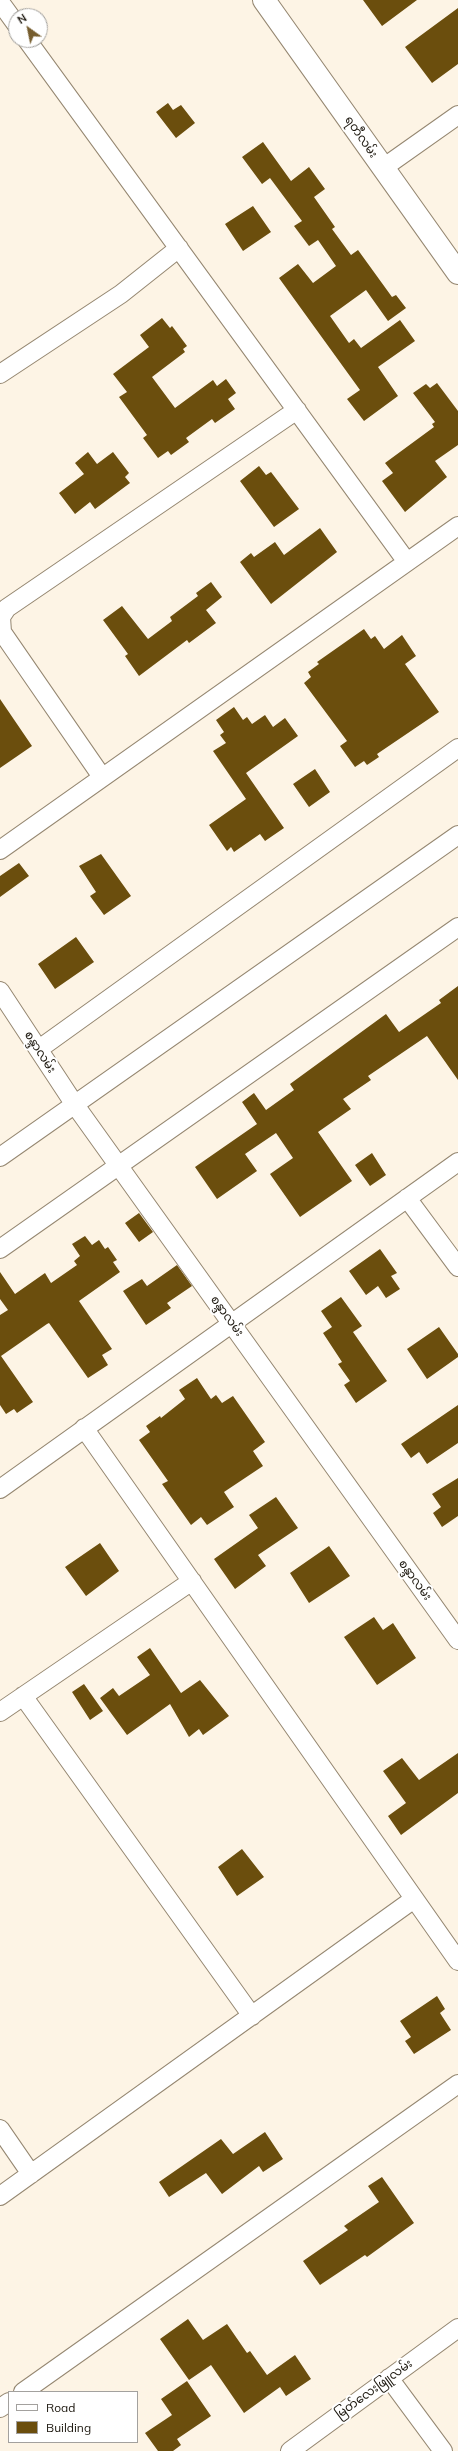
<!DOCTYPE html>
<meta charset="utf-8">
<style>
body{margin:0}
#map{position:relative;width:458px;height:2451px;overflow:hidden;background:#fdf4e5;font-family:Mulish,sans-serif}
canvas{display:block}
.legend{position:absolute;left:8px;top:2391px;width:130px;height:52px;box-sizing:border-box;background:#fff;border:1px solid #a3a19e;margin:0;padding:5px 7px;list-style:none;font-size:12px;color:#1a150c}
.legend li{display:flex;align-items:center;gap:8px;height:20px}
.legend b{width:20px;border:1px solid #a3a19e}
.north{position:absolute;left:8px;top:8px;width:40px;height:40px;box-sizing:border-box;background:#fff;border:1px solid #a3a19e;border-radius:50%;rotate:327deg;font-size:11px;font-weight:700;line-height:16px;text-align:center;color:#1a150c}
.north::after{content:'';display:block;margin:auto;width:14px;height:18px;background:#765d2e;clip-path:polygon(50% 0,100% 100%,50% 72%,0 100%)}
</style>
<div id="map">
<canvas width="458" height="2451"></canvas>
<ul class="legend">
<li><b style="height:5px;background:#fff"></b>Road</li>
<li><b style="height:11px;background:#6b4e0d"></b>Building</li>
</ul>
<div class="north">N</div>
</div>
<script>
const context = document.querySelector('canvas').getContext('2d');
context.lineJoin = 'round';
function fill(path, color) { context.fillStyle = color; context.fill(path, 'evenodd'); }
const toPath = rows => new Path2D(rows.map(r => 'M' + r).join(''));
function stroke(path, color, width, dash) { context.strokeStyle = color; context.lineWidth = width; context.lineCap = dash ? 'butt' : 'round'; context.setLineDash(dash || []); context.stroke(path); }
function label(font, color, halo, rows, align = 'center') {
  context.font = font + ' Mulish,"Noto Sans Myanmar",sans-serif'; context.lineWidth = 4; context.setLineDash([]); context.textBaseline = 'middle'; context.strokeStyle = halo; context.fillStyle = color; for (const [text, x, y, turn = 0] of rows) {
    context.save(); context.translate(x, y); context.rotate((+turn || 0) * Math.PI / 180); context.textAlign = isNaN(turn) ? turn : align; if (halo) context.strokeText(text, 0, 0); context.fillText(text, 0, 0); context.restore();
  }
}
fill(toPath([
 [363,0,417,0,382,26],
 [458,8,458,64,432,83,405,47],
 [168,103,173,110,181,105,195,123,176,138,156,112],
 [263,142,291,181,309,167,325,189,314,197,335,227,332,229,351,255,358,250,392,297,396,295,406,308,388,321,366,290,330,316,349,343,354,339,361,348,400,320,415,341,378,367,398,396,364,421,347,399,360,390,279,278,298,264,313,283,336,266,318,240,309,246,294,226,302,221,270,178,262,184,242,157],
 [253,206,271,232,243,251,225,224],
 [162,318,170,328,172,326,187,346,183,349,185,352,152,377,175,408,213,380,217,386,226,379,236,393,228,399,235,409,215,423,212,419,186,438,189,442,171,455,168,451,158,458,143,438,147,435,119,397,127,392,113,374,149,347,140,335],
 [437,383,458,411,458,445,435,461,447,477,405,512,382,481,393,473,385,463,434,427,432,424,435,422,413,393,426,384,430,388],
 [88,452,97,464,113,452,129,473,125,477,130,483,95,509,90,502,75,514,59,493,84,474,75,463],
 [259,466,266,475,271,472,299,509,274,527,240,481],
 [320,528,337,552,271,604,240,562,251,553,254,557,275,542,284,555],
 [211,582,222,597,206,610,216,623,189,643,187,640,139,676,125,656,128,654,103,620,122,606,148,639,172,621,170,617,198,596,196,593],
 [364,629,371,639,375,636,384,649,402,635,416,656,405,664,439,712,377,754,379,757,367,765,364,761,355,767,340,746,347,741,304,683,311,677,308,672,319,664,317,662],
 [0,699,32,746,0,768],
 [234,707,243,720,247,717,252,724,265,715,273,727,285,718,298,736,246,773,284,828,265,841,260,834,234,852,231,847,227,851,209,825,246,799,213,751,226,743,220,735,224,732,216,720],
 [315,769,330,792,309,807,293,784],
 [101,854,131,896,104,915,90,896,96,892,79,866],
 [19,863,29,876,0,897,0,876],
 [76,937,94,962,55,989,38,964],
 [458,986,458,1080,427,1036,368,1076,371,1080,343,1099,351,1109,318,1132,352,1181,300,1217,270,1174,293,1158,276,1133,245,1154,257,1171,217,1199,195,1167,257,1124,242,1102,254,1093,266,1110,294,1090,290,1084,386,1014,399,1032,441,1003,439,1000],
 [372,1153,386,1175,370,1186,355,1165],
 [139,1213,153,1232,139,1242,125,1223],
 [85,1236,92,1245,99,1240,105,1249,108,1247,117,1260,113,1262,120,1272,79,1301,112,1349,102,1355,108,1365,88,1378,49,1323,47,1324,1,1356,33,1402,17,1413,14,1409,6,1414,0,1405,0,1315,8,1310,0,1299,0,1272,15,1294,45,1273,51,1283,77,1265,74,1261,80,1256,72,1244],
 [380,1249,397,1273,391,1276,400,1289,386,1298,378,1286,366,1295,349,1271],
 [177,1265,192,1286,167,1303,171,1308,146,1325,123,1291,142,1279,147,1286],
 [341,1297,362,1326,353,1332,387,1381,356,1403,344,1385,350,1381,338,1364,342,1362,323,1333,332,1327,321,1311],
 [439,1327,458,1354,458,1357,427,1379,407,1349],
 [197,1378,211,1399,216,1395,222,1403,233,1396,265,1442,253,1451,263,1466,224,1492,234,1507,207,1525,201,1517,191,1525,162,1484,168,1481,139,1440,150,1432,146,1426,160,1416,161,1418,185,1399,179,1390],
 [458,1405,458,1443,427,1464,419,1452,411,1458,401,1444],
 [458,1478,458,1516,442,1527,433,1513,441,1507,432,1494],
 [276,1497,298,1528,258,1555,266,1566,235,1589,214,1559,258,1528,249,1515],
 [100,1543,119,1571,86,1596,65,1567],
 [329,1546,350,1576,309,1603,290,1573],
 [374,1617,383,1630,393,1623,416,1658,377,1685,344,1637],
 [150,1648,181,1693,200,1680,229,1716,203,1735,199,1729,189,1737,170,1704,127,1735,100,1698,113,1688,119,1696,150,1675,137,1657],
 [84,1684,103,1711,90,1720,72,1692],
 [458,1753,458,1793,401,1835,388,1816,406,1803,383,1771,402,1758,419,1780],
 [242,1849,264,1877,237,1896,218,1867],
 [437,1996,445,2009,440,2013,451,2030,414,2054,405,2041,411,2037,400,2021],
 [265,2132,283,2159,263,2172,259,2166,222,2194,206,2173,169,2197,159,2182,221,2139,233,2154],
 [382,2177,414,2223,367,2257,365,2255,320,2285,303,2261,348,2230,344,2226,379,2202,368,2186],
 [188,2319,203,2340,227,2324,247,2353,250,2351,267,2375,295,2355,311,2379,286,2396,280,2387,244,2413,211,2365,189,2380,160,2339],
 [187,2381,211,2416,177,2439,181,2445,173,2451,158,2451,145,2433,172,2415,161,2399]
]), '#6b4e0d');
const street = toPath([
 [0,2,16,24],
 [27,40,407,562],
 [383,168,458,115],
 [0,374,121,294,179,248],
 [102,777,2,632,1,617,7,608,297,410],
 [0,850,458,526],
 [0,991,75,1105,458,1640],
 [39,1049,458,748],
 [0,1157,458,835],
 [407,1198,458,1267],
 [0,1249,458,927],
 [84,1428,458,1961],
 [0,1489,458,1162],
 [23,1696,252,2016],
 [0,1712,192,1581],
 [0,2129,31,2174],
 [0,2196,414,1899],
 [389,2378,443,2451],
 [23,2392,458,2084],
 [0,2408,9,2402],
 [290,2451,458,2328]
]);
const secondary = toPath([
 [264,0,458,273]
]);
stroke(street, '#958771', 20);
stroke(secondary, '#958771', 24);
stroke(street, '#fff', 18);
stroke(secondary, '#fff', 22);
label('12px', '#1a150c', '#fff', [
 ["ရတီလမ်း",361,137,55],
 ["စန္ဒာလမ်း",40,1052,57],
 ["စန္ဒာလမ်း",227,1316,54],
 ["စန္ဒာလမ်း",415,1580,54],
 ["မြတ်လေးဖြူလမ်း",374,2389,-36]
]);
</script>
